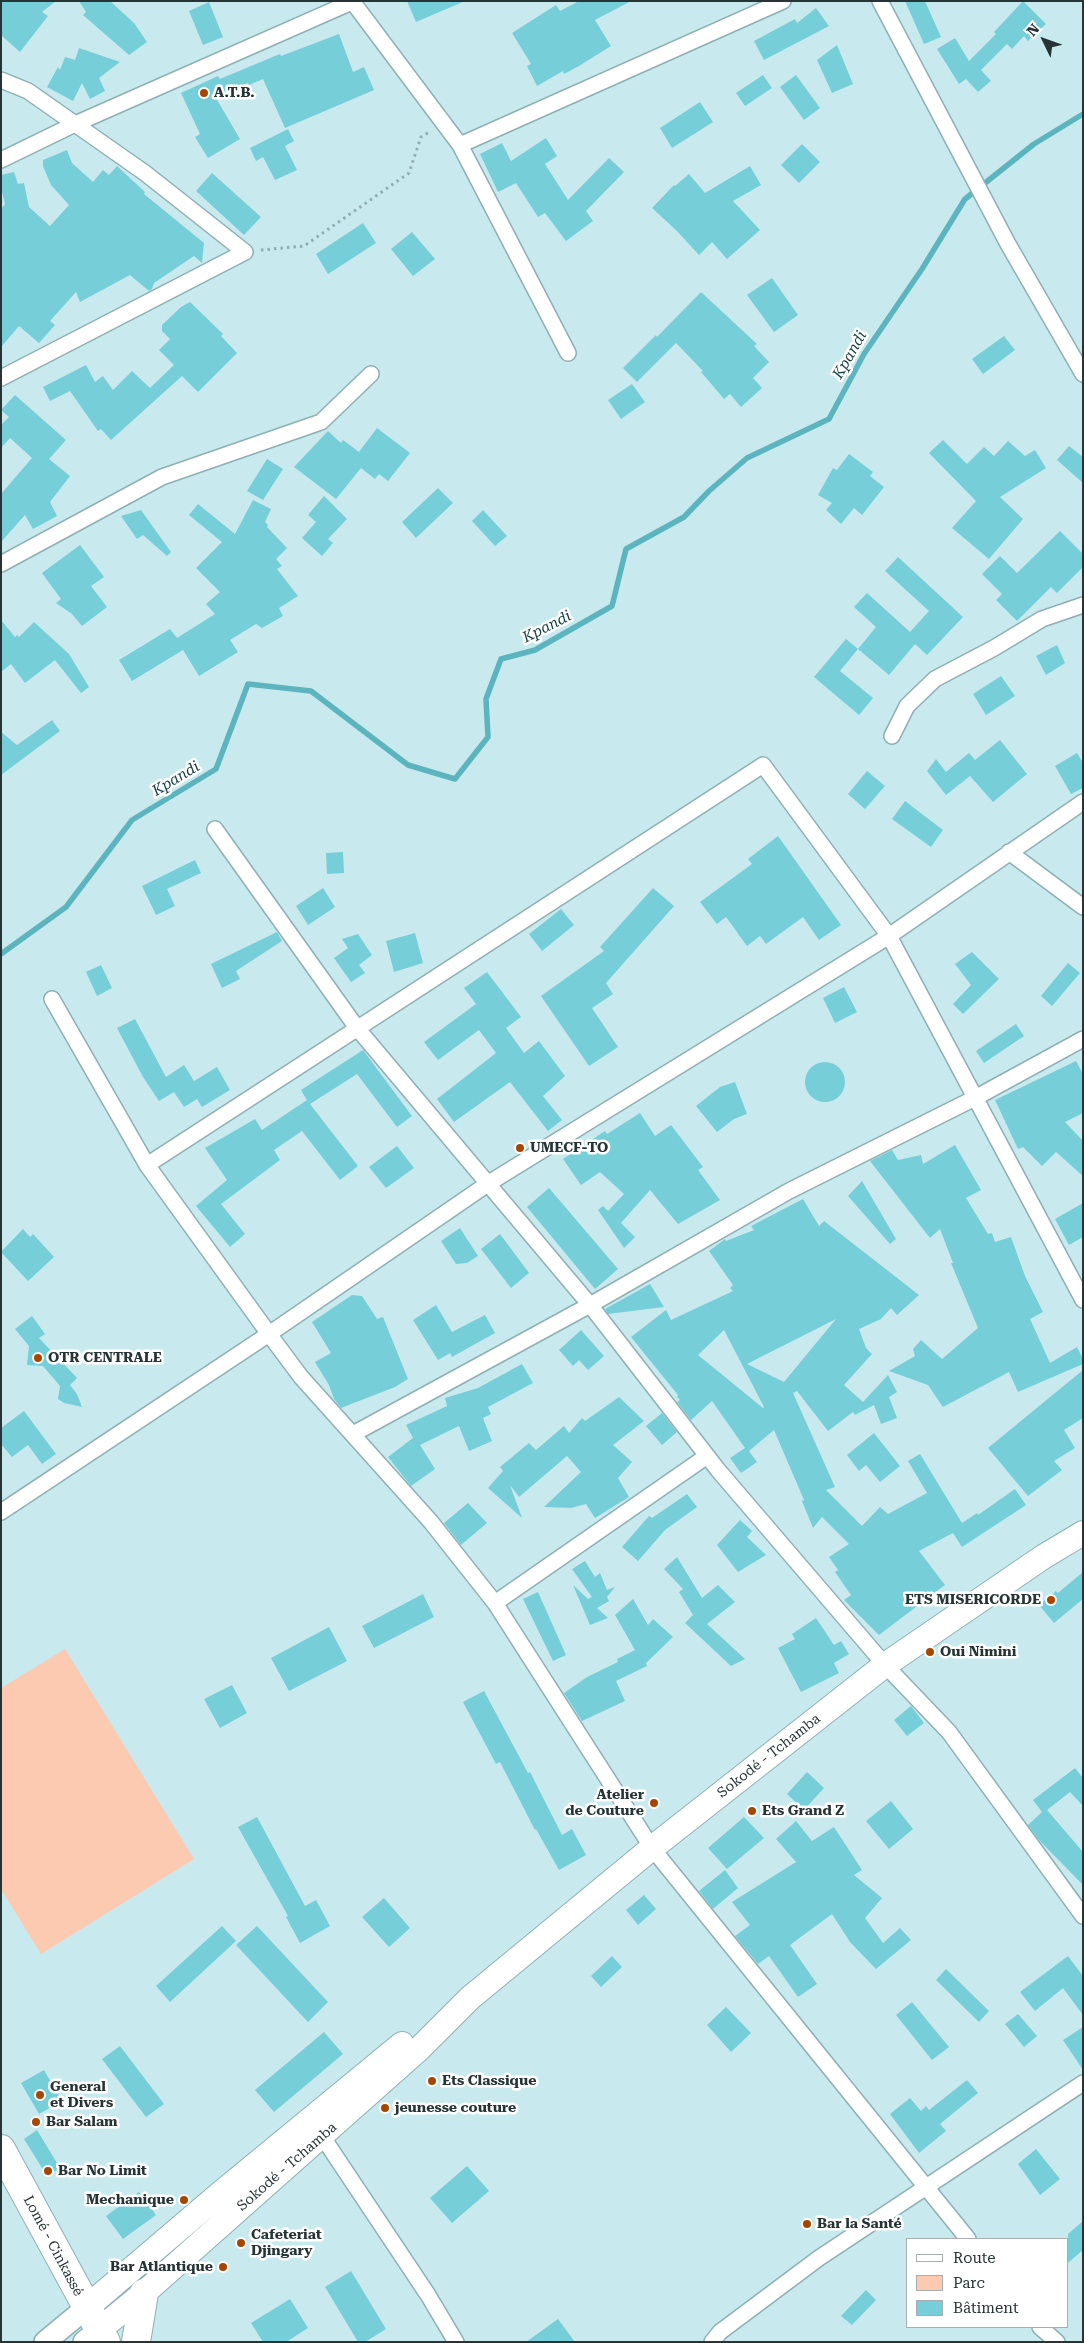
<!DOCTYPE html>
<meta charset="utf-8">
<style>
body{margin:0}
#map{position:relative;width:1084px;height:2343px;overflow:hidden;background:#c8eaee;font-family:"Roboto Serif",serif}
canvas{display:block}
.frame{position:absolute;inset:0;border:2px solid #263436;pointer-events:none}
.legend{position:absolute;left:906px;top:2238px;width:162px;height:90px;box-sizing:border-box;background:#fff;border:1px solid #a8aeaf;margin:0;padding:6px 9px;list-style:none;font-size:15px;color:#263436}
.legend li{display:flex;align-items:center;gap:10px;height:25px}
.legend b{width:25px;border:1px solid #a8aeaf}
.north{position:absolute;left:1019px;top:15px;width:50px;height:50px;-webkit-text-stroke:4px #fff;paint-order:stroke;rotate:312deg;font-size:14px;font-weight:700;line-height:20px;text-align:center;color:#263436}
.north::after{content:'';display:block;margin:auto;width:18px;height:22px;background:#263436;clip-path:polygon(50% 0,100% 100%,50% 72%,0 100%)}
</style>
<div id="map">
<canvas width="1084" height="2343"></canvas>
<div class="frame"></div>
<ul class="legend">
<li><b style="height:6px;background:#fff"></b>Route</li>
<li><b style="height:14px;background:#fcc9b1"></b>Parc</li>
<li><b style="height:14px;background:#76ced8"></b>Bâtiment</li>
</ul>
<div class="north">N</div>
</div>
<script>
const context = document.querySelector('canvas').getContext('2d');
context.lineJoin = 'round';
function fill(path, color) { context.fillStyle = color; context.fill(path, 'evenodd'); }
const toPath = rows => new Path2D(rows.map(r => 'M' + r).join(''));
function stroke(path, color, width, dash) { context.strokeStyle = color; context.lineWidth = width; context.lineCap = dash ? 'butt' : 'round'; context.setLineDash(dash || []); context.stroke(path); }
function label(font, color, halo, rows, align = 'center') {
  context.font = font + ' "Roboto Serif",serif'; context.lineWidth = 5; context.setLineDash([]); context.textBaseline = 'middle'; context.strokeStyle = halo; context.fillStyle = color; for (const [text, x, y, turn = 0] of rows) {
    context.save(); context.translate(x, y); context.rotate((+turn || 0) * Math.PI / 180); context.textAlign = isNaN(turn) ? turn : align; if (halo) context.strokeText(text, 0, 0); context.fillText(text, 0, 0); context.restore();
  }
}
fill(toPath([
 [65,1649,194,1859,41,1954,1,1889,1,1688]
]), '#fcc9b1');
stroke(toPath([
 [1,954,66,907,132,820,216,769,248,684,311,691,408,765,455,779,488,737,486,699,501,659,535,650,612,606,626,549,684,517,709,491,747,458,829,419,864,354,922,269,965,199,1034,144,1083,114]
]), '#5cb4be', 5.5);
fill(toPath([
 [1,1,56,1,42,12,48,16,20,52,1,35],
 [79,1,110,1,134,23,147,42,129,55,83,15,86,12],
 [407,1,465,1,416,22],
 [579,1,631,1,595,20,611,46,579,66,564,74,563,71,537,86,527,66,531,64,512,33,556,5,560,11],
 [905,1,925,1,941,37,924,44],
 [1023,1,1046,24,1028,41,1024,36,1012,49,1007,44,981,70,991,81,978,92,966,79,959,84,937,49,955,38,969,61,996,34,994,32],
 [209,2,223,37,203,45,189,11],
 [816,8,829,26,764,60,754,41,795,19,797,23],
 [339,34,353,72,364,67,374,90,285,128,263,79,249,85,248,83,216,98,240,139,208,158,195,137,200,134,181,93,218,76,220,79,275,56,280,54,281,56],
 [837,45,853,84,832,93,817,60],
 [79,48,120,62,99,78,105,91,90,99,82,83,73,101,47,87,58,67,60,70,65,57,75,60],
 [763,75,772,88,745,106,736,93],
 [796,75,820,108,804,120,780,87],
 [700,102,713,122,672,148,660,128],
 [288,129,294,141,285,146,297,170,275,180,263,157,256,161,250,148],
 [546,138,557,156,545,164,568,200,609,158,624,172,586,211,593,221,566,241,545,213,538,217,516,183,498,192,480,154,502,143,511,161],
 [802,144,820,162,799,183,781,165],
 [67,150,72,163,93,182,103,170,109,175,117,166,145,192,144,194,204,243,202,263,194,256,154,283,152,289,149,291,130,275,80,302,76,292,50,321,55,325,39,343,19,326,1,347,1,209,5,204,1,188,1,175,14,172,18,184,24,183,29,207,50,226,69,205,51,185,43,166,43,160],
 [750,166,761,185,733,201,760,230,727,259,712,242,699,255,677,231,652,208,674,185,675,186,689,174,705,193],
 [212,173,261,217,244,235,196,191],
 [363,223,376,243,328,274,316,254],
 [412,232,435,259,413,276,391,249],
 [772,278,798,315,774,332,747,295],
 [701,292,757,344,754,346,769,362,753,378,762,388,741,407,730,394,724,399,701,372,703,371,676,343,637,382,623,368,656,335,657,337],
 [190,302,223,334,221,336,237,353,198,392,182,376,111,440,101,429,98,431,70,391,50,401,43,387,86,365,95,382,103,376,113,390,132,371,150,388,174,365,159,350,170,339,162,331,162,325,181,307],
 [1004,336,1015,350,983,374,972,359],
 [632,384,645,402,621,419,608,400],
 [15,395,66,440,49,459,70,476,50,502,57,516,33,529,25,515,1,542,1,494,32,458,10,438,1,448,1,425,9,417,1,410],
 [377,428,410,453,388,481,379,474,375,479,361,468,336,499,294,467,328,431,341,443,343,440,359,452],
 [943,440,967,464,984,447,994,456,1008,441,1025,456,1035,450,1046,468,1000,497,1023,519,989,559,952,528,976,501,929,453],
 [1069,446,1083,457,1083,483,1057,460],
 [849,454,873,472,870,476,884,487,862,515,854,508,841,524,826,510,832,503,818,495,833,468,837,470],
 [267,459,283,469,263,500,247,491],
 [438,488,453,503,416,538,402,522],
 [324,496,347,519,328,539,333,543,322,556,302,538,316,522,308,515],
 [253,500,271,509,265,522,268,525,267,527,287,548,276,559,282,566,277,569,298,596,279,608,283,616,262,628,256,624,230,640,238,652,199,676,183,650,132,681,119,660,170,629,177,638,215,614,206,604,220,592,196,568,222,542,189,515,198,504,235,534],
 [141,510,171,552,167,556,143,535,137,539,121,516],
 [483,510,507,536,495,546,472,521],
 [1060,531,1083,554,1083,567,1057,593,1051,587,1017,621,996,600,1002,594,982,574,1000,556,1017,573],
 [80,545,104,577,91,586,107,607,82,626,72,614,56,603,61,599,42,573],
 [898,557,963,617,927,655,915,644,889,675,858,649,876,627,854,607,867,593,910,632,929,611,885,571],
 [1,620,15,637,17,635,19,637,34,622,69,654,89,687,81,693,55,660,25,683,11,664,1,672],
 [846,639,858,649,840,671,873,698,859,715,814,677],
 [1057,645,1065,663,1046,675,1036,656],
 [1001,676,1015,696,986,715,973,694],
 [52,720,60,731,1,775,1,732,17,745],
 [1000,740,1027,774,993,802,970,776,946,795,927,771,936,759,946,772,969,753,975,760],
 [1077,753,1083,763,1083,788,1071,794,1055,766],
 [867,771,885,786,865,809,848,794],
 [905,801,943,830,931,847,892,819],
 [778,836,841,925,819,940,803,917,766,944,760,936,747,946,726,917,717,924,700,902,752,864,748,859],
 [343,852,344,873,327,874,326,853],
 [195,860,201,873,167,889,175,906,156,915,142,886],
 [323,888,335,907,308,925,296,906],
 [653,888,674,906,606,983,613,994,592,1008,618,1047,589,1066,541,996,604,951,600,947],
 [561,909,574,925,542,951,529,934],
 [277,932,282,941,236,971,240,979,222,988,211,964],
 [415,933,423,963,394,972,386,941],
 [358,934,372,955,359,965,365,973,351,982,334,958,348,948,342,939],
 [972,952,999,979,963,1014,953,1004,971,985,955,964],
 [1068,963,1080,973,1052,1006,1041,996],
 [101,965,112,988,97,996,86,972],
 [487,972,521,1017,506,1028,524,1053,539,1041,565,1076,543,1096,562,1120,548,1131,510,1082,454,1122,437,1099,496,1053,479,1030,438,1060,424,1042,476,1004,464,988],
 [844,987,857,1012,835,1023,823,998],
 [135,1019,166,1077,184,1065,194,1081,217,1067,230,1090,202,1107,197,1099,184,1107,174,1092,159,1101,143,1077,117,1028],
 [1016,1024,1024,1036,984,1063,976,1051],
 [363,1050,412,1116,397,1127,357,1074,310,1104,358,1166,340,1180,302,1131,274,1150,280,1160,221,1204,245,1234,230,1247,196,1206,227,1180,205,1148,255,1119,262,1130,307,1100,308,1102,301,1090],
 [1076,1061,1083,1074,1083,1113,1065,1122,1083,1141,1083,1176,1056,1152,1042,1166,1023,1147,1018,1149,995,1100],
 '805 1082a20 20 0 1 1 40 0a20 20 0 1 1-40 0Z',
 [735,1082,747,1114,734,1119,717,1132,696,1106,720,1087],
 [640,1113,655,1136,671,1125,703,1167,698,1170,720,1200,678,1224,650,1190,621,1223,635,1237,624,1248,598,1210,603,1206,608,1211,624,1194,600,1172,581,1185,563,1159,605,1131,607,1134],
 [955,1145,981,1190,966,1198,988,1234,992,1233,995,1242,1011,1237,1025,1276,1043,1312,1030,1319,1050,1363,1077,1347,1083,1359,1083,1364,1018,1392,1009,1372,943,1407,928,1385,889,1371,915,1356,913,1349,921,1340,942,1359,978,1328,951,1263,953,1263,940,1229,930,1238,870,1161,892,1150,898,1160,921,1155,923,1164],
 [397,1146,414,1168,386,1188,369,1167],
 [862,1181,896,1239,890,1244,848,1196],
 [549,1188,618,1269,595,1289,527,1207],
 [803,1199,819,1226,824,1221,919,1295,897,1315,891,1308,881,1319,859,1329,866,1348,872,1354,844,1385,863,1402,888,1375,897,1392,889,1397,897,1418,881,1424,874,1405,855,1415,853,1412,828,1431,797,1391,793,1393,835,1487,826,1490,862,1526,880,1507,888,1514,927,1493,908,1461,920,1454,962,1523,977,1513,978,1515,1015,1489,1026,1505,962,1547,953,1533,919,1551,945,1585,879,1635,844,1600,851,1595,835,1572,838,1570,829,1557,849,1544,822,1517,813,1528,802,1501,804,1500,774,1430,749,1451,757,1462,741,1473,730,1458,745,1448,712,1401,691,1420,677,1402,680,1400,677,1397,678,1395,631,1337,666,1310,671,1320,733,1291,730,1288,733,1285,709,1251,725,1239,726,1241,754,1230,751,1226],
 [836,1319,784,1382,747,1364],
 [724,1330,764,1407,763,1408,698,1355],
 [1083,1203,1083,1237,1069,1245,1055,1219],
 [460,1228,478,1256,467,1263,456,1264,441,1241],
 [23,1229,30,1237,33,1234,54,1257,28,1281,1,1252],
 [500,1234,529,1273,511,1288,481,1249],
 [650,1284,664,1307,608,1314,605,1309],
 [352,1295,362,1296,377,1319,383,1317,408,1379,395,1387,341,1408,334,1399,329,1385,315,1362,331,1353,312,1322],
 [436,1305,452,1332,485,1315,495,1333,452,1357,450,1353,438,1360,413,1320],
 [32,1316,45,1334,39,1338,77,1378,70,1385,77,1394,82,1407,64,1403,58,1399,60,1386,43,1366,27,1365,29,1346,15,1329],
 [581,1330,604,1356,588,1370,579,1360,573,1366,559,1350],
 [522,1364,533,1383,488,1407,491,1414,483,1418,492,1441,469,1451,459,1426,420,1445,435,1469,411,1486,388,1457,413,1438,406,1425,447,1406,445,1398,478,1388],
 [1083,1370,1083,1418,1064,1430,1075,1448,1054,1461,1062,1470,1028,1496,988,1448],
 [619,1397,644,1421,613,1445,632,1462,618,1478,629,1497,595,1518,586,1504,571,1508,544,1507,581,1472,567,1456,519,1497,510,1485,522,1518,488,1488,503,1471,500,1467,529,1443,536,1450,564,1426,569,1433,582,1418,585,1421],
 [24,1411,56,1454,42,1464,28,1445,12,1457,1,1444,1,1428],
 [662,1413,677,1432,662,1445,646,1426],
 [874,1433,900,1466,880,1482,866,1465,859,1471,847,1455],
 [687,1494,697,1507,665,1530,638,1561,622,1547,649,1516,652,1518],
 [468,1503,487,1523,461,1545,444,1523],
 [740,1520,752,1531,747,1537,766,1555,738,1572,717,1545],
 [677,1557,702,1598,718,1585,735,1602,707,1624,745,1659,731,1666,685,1623,693,1615,679,1592,683,1589,664,1569],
 [585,1561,595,1577,600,1573,607,1590,615,1587,607,1597,609,1601,597,1608,608,1618,590,1625,573,1585,588,1599,592,1597,572,1569],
 [1083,1572,1083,1599,1054,1623,1039,1605,1056,1591,1058,1593],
 [538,1592,566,1655,553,1661,523,1599],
 [423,1594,434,1617,374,1648,362,1626],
 [633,1599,648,1625,653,1619,673,1637,646,1663,647,1666,616,1681,625,1701,582,1721,564,1693,587,1677,618,1662,617,1659,635,1650,615,1615],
 [816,1618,834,1645,841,1641,849,1654,834,1663,839,1673,801,1692,778,1648,795,1639,792,1634],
 [329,1627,347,1661,289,1691,271,1658],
 [232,1685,247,1713,220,1728,204,1699],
 [484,1691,528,1773,530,1772,562,1835,572,1829,586,1855,559,1870,536,1829,535,1830,500,1762,496,1764,463,1702],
 [911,1706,924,1723,907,1736,894,1720],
 [1075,1768,1083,1778,1083,1806,1070,1792,1047,1810,1083,1852,1083,1885,1039,1840,1028,1825,1042,1812,1033,1800],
 [807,1772,824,1788,804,1810,787,1794],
 [891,1801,913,1829,889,1849,866,1821],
 [257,1817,305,1906,316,1900,330,1926,300,1943,286,1917,288,1916,238,1827],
 [744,1817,764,1838,727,1869,708,1848],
 [796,1821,812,1841,834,1827,862,1870,854,1875,882,1898,865,1918,883,1943,900,1928,911,1940,876,1969,850,1942,832,1914,790,1945,817,1984,798,1997,769,1956,758,1964,735,1936,750,1925,732,1902,796,1862,776,1839],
 [725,1870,738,1888,713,1909,699,1891],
 [644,1895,656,1909,638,1925,626,1910],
 [384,1898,410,1928,389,1947,362,1917],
 [222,1926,236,1941,170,2002,156,1986],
 [257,1926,328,2002,308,2022,236,1945],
 [612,1956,622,1967,601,1987,591,1976],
 [1068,1956,1083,1976,1083,2015,1063,1988,1035,2011,1020,1992],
 [946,1969,989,2011,979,2022,936,1980],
 [912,2002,949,2047,932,2060,896,2015],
 [726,2007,751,2033,731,2052,707,2025],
 [1018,2014,1037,2036,1024,2047,1005,2024],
 [1083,2027,1083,2070,1063,2040],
 [324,2032,343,2054,274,2112,255,2090],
 [120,2046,164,2104,146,2117,102,2059],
 [44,2070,62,2101,39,2114,21,2083],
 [967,2080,978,2093,940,2124,946,2131,919,2153,890,2114,910,2098,921,2111,926,2106,929,2110],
 [37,2130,60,2168,47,2176,24,2139],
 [1036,2149,1060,2179,1040,2195,1018,2164],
 [467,2166,489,2191,452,2223,430,2198],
 [139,2192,156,2215,123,2239,106,2216],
 [1083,2221,1083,2250,1068,2263,1068,2234],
 [351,2271,386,2329,365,2342,358,2342,325,2287],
 [866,2290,876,2300,852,2325,841,2316],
 [290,2299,308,2328,286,2342,263,2342,251,2323],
 [558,2319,575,2342,526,2342]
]), '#76ced8');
const street = toPath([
 [352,1,460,145,568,353],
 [880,1,1008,244,1083,374],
 [1,80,28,91,145,173,245,252,1,378],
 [460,145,783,1],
 [1,160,75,124,354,1],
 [1,564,162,477,321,422,371,374],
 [892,736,907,706,935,679,994,648,1042,619,1083,605],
 [215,829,357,1028,590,1305,718,1470,885,1665,949,1732,1083,1916],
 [1009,852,1083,907],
 [52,999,147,1165,269,1334,301,1377,431,1522,495,1603,652,1848,968,2239],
 [147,1165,763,765,889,936,1083,1300],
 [353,1434,590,1305,789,1191,975,1098,1083,1039],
 [1,1512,269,1334,489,1183,889,936,1083,802],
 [495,1603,707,1456],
 [322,2136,428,2295,456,2342],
 [1040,2327,1057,2342],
 [712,2342,720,2332,819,2258,1083,2083]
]);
const secondary = toPath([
 [45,2342,86,2308],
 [84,2342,99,2330]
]);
const primary = toPath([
 [86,2308,221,2193,402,2044],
 [99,2330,144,2293,419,2049,470,1998,652,1848,885,1665,1043,1557,1083,1533]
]);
const highway = toPath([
 [1,2149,106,2342],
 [136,2342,144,2293]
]);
stroke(street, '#8eafb3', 18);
stroke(secondary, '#8eafb3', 24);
stroke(primary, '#8eafb3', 26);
stroke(highway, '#8eafb3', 30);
stroke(toPath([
 [261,250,304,246,409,173,421,137,431,131]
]), '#92aeb1', 3, [2.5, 4]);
stroke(street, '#fff', 15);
stroke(secondary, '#fff', 21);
stroke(primary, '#fff', 24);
stroke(highway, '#fff', 28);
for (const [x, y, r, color] of [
 [204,93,5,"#a74601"],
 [520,1148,5,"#a74601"],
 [38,1358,5,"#a74601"],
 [1051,1600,5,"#a74601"],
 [930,1652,5,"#a74601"],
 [654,1803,5,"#a74601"],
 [752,1811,5,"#a74601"],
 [432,2081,5,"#a74601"],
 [40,2095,5,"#a74601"],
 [385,2108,5,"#a74601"],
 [36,2122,5,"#a74601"],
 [48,2171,5,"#a74601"],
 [184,2200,5,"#a74601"],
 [807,2224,5,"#a74601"],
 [241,2243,5,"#a74601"],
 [223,2267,5,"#a74601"]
]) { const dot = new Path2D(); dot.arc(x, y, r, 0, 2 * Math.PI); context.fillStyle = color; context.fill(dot); stroke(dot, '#fff', 2); }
label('bold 14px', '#263436', '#fff', [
 ["A.T.B.",214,93],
 ["UMECF-TO",530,1148],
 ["OTR CENTRALE",48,1358],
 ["ETS MISERICORDE",1041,1600,"right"],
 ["Oui Nimini",940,1652],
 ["Atelier",644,1795,"right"],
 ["de Couture",644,1811,"right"],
 ["Ets Grand Z",762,1811],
 ["Ets Classique",442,2081],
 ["General",50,2087],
 ["et Divers",50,2103],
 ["jeunesse couture",395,2108],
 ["Bar Salam",46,2122],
 ["Bar No Limit",58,2171],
 ["Mechanique",174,2200,"right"],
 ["Bar la Santé",817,2224],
 ["Cafeteriat",251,2235],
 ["Djingary",251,2251],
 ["Bar Atlantique",213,2267,"right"]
], 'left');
label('14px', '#263436', '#fff', [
 ["Sokodé - Tchamba",769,1756,-38],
 ["Sokodé - Tchamba",287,2167,-41],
 ["Lomé - Cinkassé",53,2246,62]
]);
label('italic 15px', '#174045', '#fff', [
 ["Kpandi",850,355,-60],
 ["Kpandi",547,627,-27],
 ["Kpandi",176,779,-31]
]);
</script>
